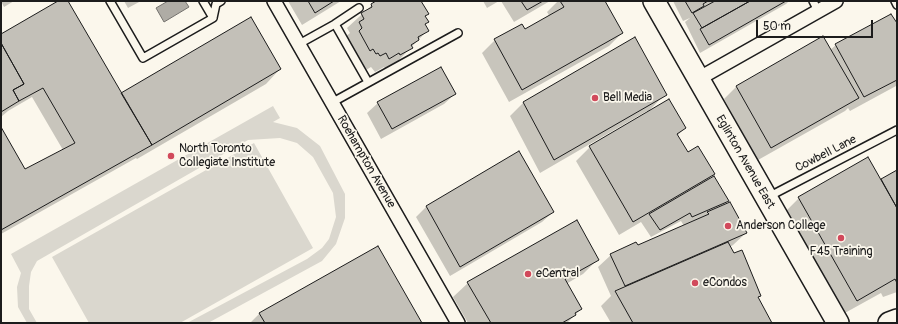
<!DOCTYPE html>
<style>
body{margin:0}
#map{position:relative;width:898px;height:324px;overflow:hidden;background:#fbf7ec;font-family:Pangolin,sans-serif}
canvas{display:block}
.frame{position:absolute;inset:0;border:2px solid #1c1c1c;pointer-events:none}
.scale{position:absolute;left:756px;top:20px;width:117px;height:18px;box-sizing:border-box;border:2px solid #1c1c1c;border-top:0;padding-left:5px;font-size:12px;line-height:14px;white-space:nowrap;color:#1c1c1c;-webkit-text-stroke:3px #fbf7ec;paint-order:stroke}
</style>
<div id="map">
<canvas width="898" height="324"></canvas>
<div class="frame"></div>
<div class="scale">50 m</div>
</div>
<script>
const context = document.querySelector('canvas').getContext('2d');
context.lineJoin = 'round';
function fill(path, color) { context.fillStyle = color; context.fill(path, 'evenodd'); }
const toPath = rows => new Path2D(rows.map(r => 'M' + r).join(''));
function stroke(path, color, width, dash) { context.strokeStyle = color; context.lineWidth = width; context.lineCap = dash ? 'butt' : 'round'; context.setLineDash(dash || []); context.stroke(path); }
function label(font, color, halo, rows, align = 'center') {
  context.font = font + ' Pangolin,sans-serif'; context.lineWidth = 3.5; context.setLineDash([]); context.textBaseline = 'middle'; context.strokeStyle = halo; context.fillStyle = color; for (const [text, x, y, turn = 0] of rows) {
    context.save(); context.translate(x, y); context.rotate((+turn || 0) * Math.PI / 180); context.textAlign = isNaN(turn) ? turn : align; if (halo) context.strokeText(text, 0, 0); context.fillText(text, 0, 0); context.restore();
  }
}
fill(toPath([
 [273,106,280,118,273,122,297,128,320,146,345,194,345,218,336,244,322,261,208,323,187,323,307,259,322,248,329,239,336,217,333,193,313,157,297,143,280,138,248,140,37,261,31,272,29,286,29,309,37,323,27,323,18,307,17,287,21,273,11,254],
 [254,143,313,248,180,323,89,323,52,257]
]), '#dad7ce');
const water = toPath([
 [168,1,185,1,189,7,164,22,156,8,168,1]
]);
fill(water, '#afaca5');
stroke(water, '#74726e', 1);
fill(toPath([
 [1,1,14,1,4,7],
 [60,1,67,1,121,94,280,69,266,84,137,159,136,158,1,234,1,129,25,171,63,150,32,97,8,111,1,117,1,35],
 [124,1,141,1,128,8],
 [288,1,341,1,302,25],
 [378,1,420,1,428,14,425,17,427,22,424,25,427,31,397,62,385,69,384,67,375,72,371,67,366,70,364,66,361,67,345,37,350,33,347,28,372,5],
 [483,1,499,1,487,8],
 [501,1,550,1,514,22],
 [558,1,604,1,622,33,609,46,509,102,482,53,495,40,525,31,550,17,547,12],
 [673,1,789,1,786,4,700,53,685,22,690,18,683,21],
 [897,24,897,86,896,86,850,111,848,108,845,111,758,160,724,99,736,87,823,37,830,50,836,45],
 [455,94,444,104,381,139,367,113,378,103],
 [665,94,648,112,685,128,677,136,687,154,713,174,706,182,728,201,723,206,746,233,733,245,730,247,760,296,758,298,771,323,611,323,601,306,611,296,598,267,611,255,637,246,684,226,681,221,651,237,641,222,619,235,576,161,590,147,648,112,647,111,540,173,510,116,524,102],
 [897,172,897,292,883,297,881,293,843,314,785,212,799,198,881,180],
 [426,207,553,212,542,222,450,276,416,217],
 [597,260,583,274,566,284,581,309,567,323,468,323,453,297,468,283],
 [260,313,421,323,250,323]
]), '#0003');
const building = toPath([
 [58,1,68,1,152,145,1,230,1,127,25,169,75,143,43,88,19,101,13,90,24,84,1,43,1,34,58,1],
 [308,1,334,1,315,13,308,1],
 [376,1,421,1,429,14,425,16,429,22,425,24,429,31,418,37,419,40,411,45,413,48,400,55,399,53,389,59,386,53,380,56,378,53,376,54,373,49,370,51,359,31,362,28,359,22,364,19,361,13,372,7,371,4,376,1],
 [521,1,543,1,527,10,521,1],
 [560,1,605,1,623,33,522,90,494,39,522,24,525,29,564,7,560,1],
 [685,1,708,1,703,4,704,6,692,13,685,1],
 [715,1,750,1,702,28,693,13,715,1],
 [750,1,786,1,709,45,700,29,750,1],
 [891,14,897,23,897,80,864,97,835,44,891,14],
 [251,17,281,69,152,145,121,93,251,17],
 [823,36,859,98,771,148,736,86,823,36],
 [635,37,667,95,554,160,523,102,635,37],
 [1,43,24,84,13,90,19,101,1,112,1,43],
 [441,67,456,94,392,129,377,102,441,67],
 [669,99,686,128,677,134,688,152,698,146,715,174,633,222,589,146,669,99],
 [519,151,554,212,460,267,426,206,519,151],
 [868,157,897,208,897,283,895,279,857,301,798,197,868,157],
 [897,170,897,208,881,179,897,170],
 [714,176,729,201,692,217,690,213,660,230,649,214,714,176],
 [730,202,747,233,625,286,610,254,636,242,638,245,709,214,707,212,730,202],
 [577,220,599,260,565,279,582,309,575,313,576,315,562,323,491,323,467,282,577,220],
 [728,242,734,253,742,250,761,296,758,297,772,323,633,323,615,291,728,242],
 [378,246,422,323,265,323,259,313,378,246]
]);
fill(building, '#c3c0b8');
stroke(building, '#1c1c1c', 1);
const lane = toPath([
 [110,1,143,58,213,18,216,4,221,1],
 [203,1,213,18],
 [813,1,818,11],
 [895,1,897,5],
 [335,24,359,8],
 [299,44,335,24,368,82],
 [333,102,458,33],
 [768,197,897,130]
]);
const street = toPath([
 [274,1,458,323],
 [698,79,836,1]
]);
const primary = toPath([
 [654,1,838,323],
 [889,323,897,320]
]);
stroke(lane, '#1c1c1c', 10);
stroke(street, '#1c1c1c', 16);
stroke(primary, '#1c1c1c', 24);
stroke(lane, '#fbf7ec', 7);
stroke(street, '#fbf7ec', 13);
stroke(primary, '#fbf7ec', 21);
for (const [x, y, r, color] of [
 [595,98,4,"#d1495b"],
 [171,156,4,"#d1495b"],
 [728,226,4,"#d1495b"],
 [841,238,4,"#d1495b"],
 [528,274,4,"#d1495b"],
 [695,283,4,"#d1495b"]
]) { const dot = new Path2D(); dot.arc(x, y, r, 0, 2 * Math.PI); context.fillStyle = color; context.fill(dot); stroke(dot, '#fbf7ec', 1.5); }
label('12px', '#1c1c1c', '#fbf7ec', [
 ["Bell Media",603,98],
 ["North Toronto",179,149],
 ["Collegiate Institute",179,163],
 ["Anderson College",736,226],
 ["F45 Training",841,252,"center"],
 ["eCentral",536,274],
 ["eCondos",703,283]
], 'left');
label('12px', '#1c1c1c', '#fbf7ec', [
 ["Cowbell Lane",826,154,-27],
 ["Roehampton Avenue",366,162,60],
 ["Eglinton Avenue East",745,162,60]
]);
</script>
